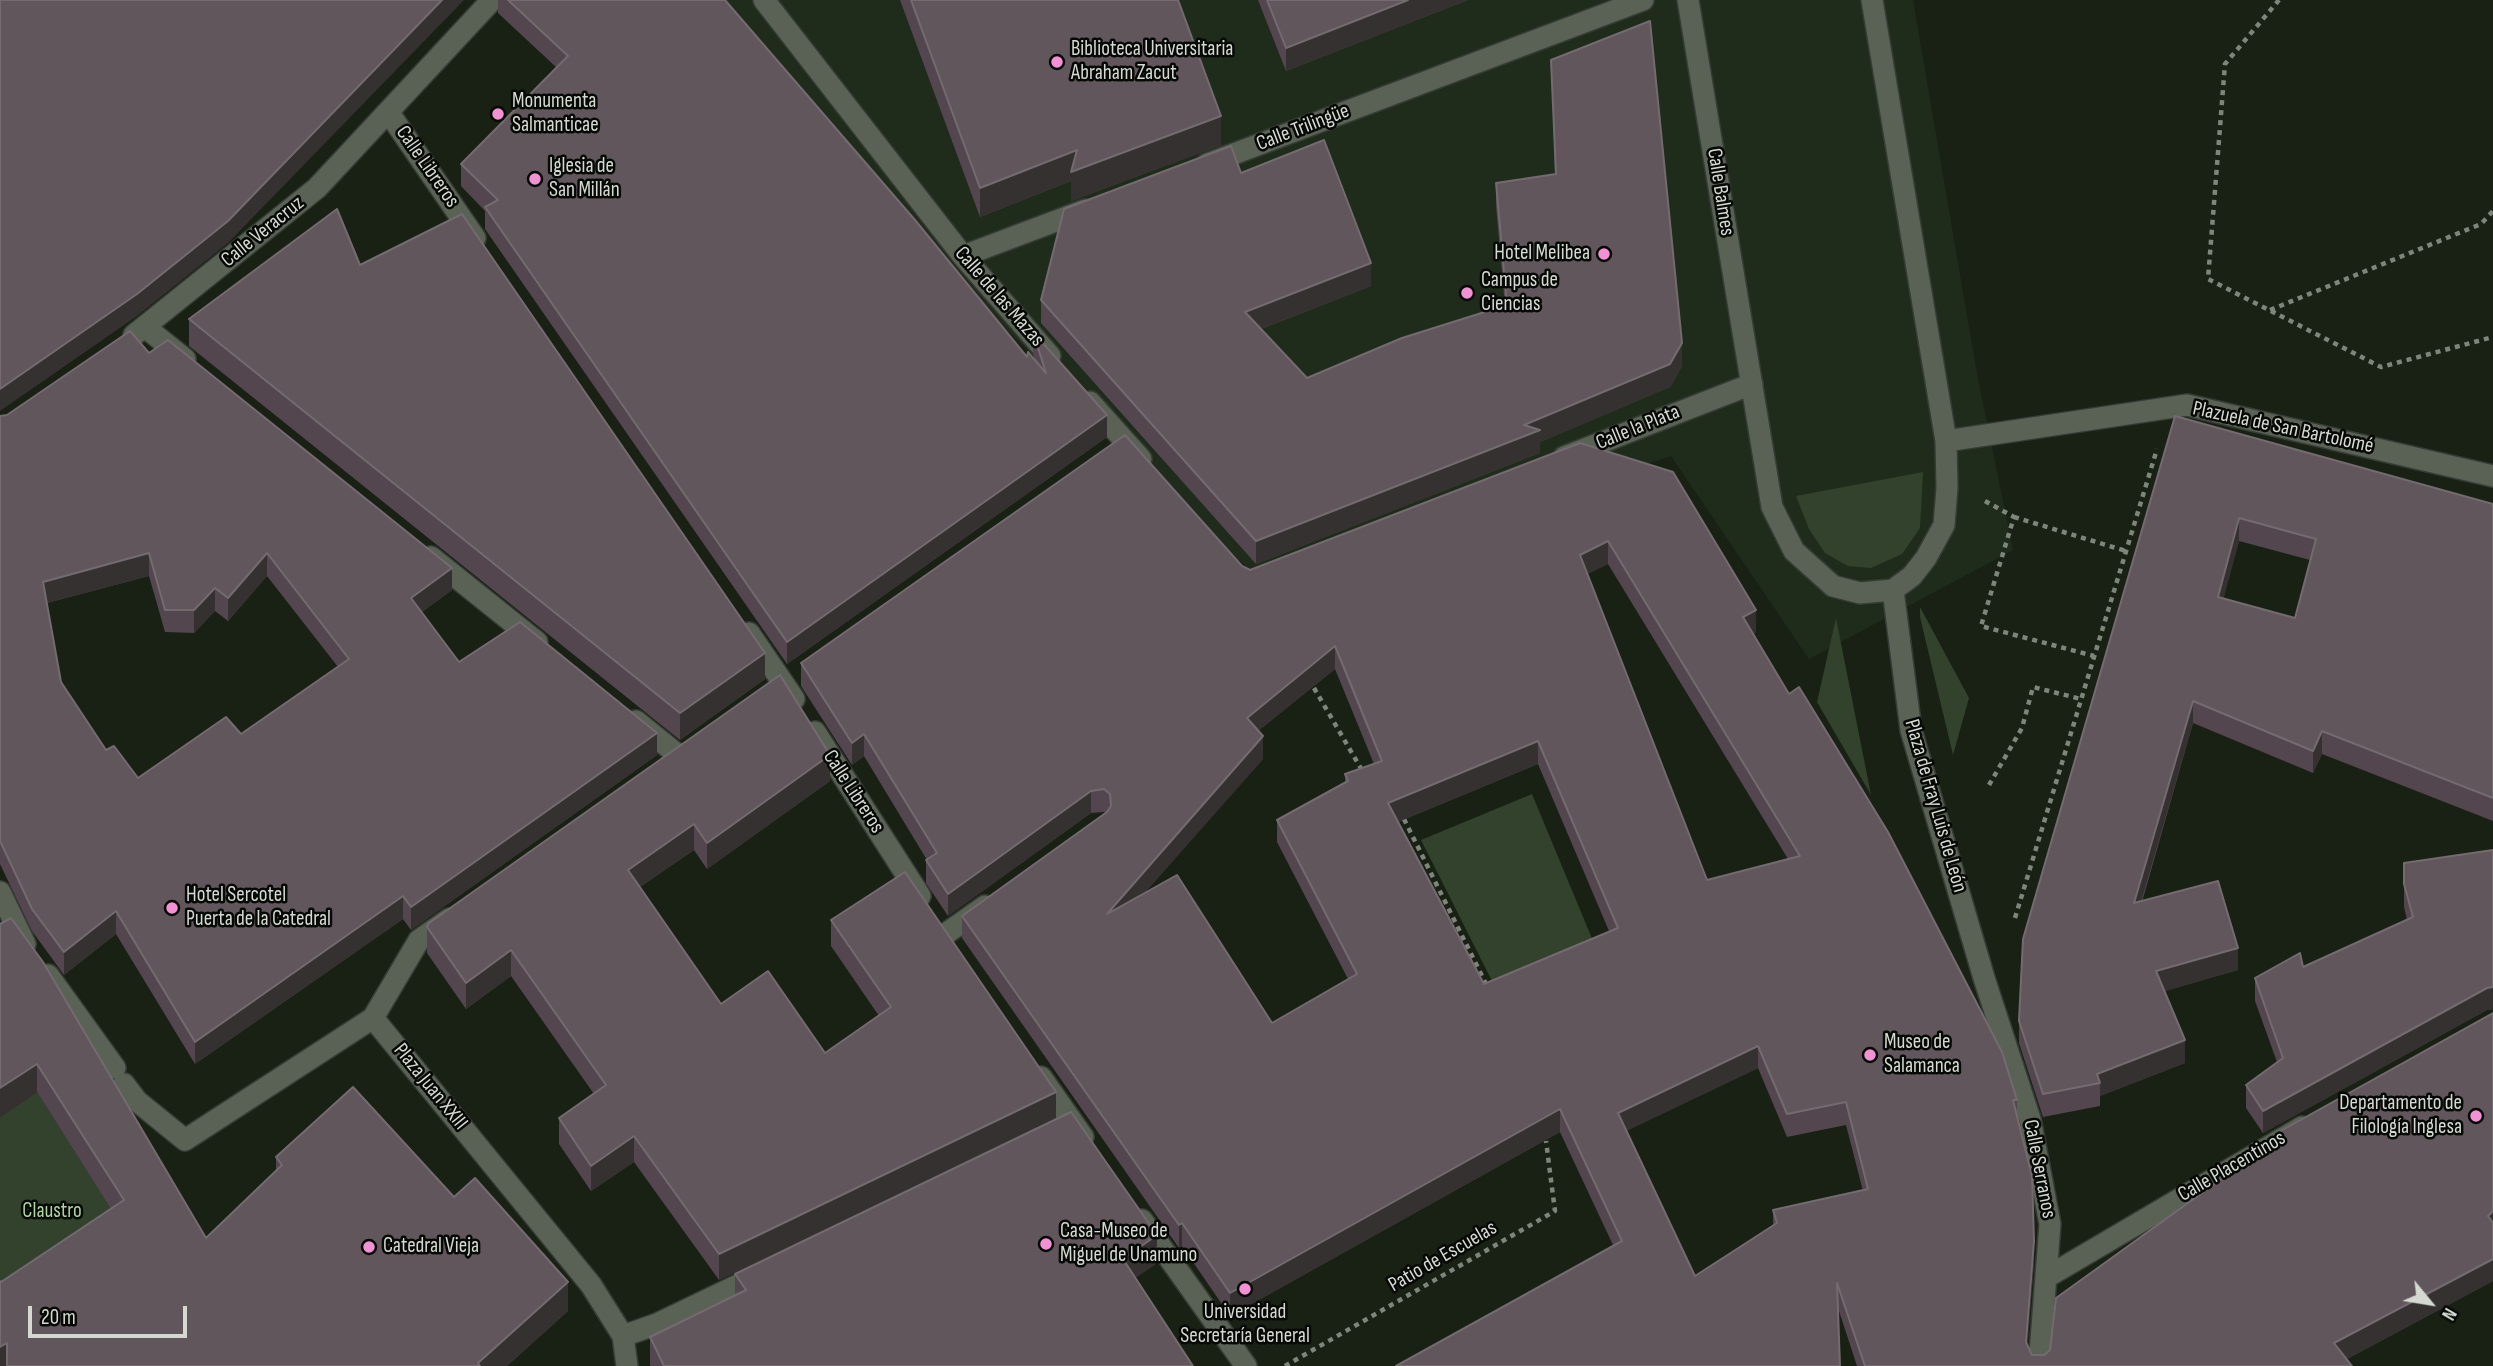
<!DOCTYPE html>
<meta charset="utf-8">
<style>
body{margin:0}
#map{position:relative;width:2493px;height:1366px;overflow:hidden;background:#192115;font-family:"Sofia Sans Condensed",sans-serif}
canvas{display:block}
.north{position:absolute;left:2395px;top:1268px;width:70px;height:70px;-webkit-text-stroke:5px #060905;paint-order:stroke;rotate:120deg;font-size:19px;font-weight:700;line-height:28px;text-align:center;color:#d4dad2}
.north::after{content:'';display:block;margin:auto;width:24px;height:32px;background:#d4dad2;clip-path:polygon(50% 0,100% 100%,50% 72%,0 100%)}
.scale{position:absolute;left:28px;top:1306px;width:159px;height:32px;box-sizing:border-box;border:4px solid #d4dad2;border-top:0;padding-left:9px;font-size:21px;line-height:24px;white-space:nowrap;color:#d4dad2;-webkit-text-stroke:5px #060905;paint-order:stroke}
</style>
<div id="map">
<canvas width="2493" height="1366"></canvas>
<div class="north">N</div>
<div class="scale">20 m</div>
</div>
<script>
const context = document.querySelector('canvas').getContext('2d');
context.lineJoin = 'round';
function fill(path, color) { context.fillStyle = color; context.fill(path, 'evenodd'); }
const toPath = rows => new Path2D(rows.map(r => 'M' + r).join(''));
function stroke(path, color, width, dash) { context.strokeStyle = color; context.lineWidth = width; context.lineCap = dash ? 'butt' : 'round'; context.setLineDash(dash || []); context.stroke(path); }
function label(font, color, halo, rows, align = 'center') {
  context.font = font + ' "Sofia Sans Condensed",sans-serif'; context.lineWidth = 5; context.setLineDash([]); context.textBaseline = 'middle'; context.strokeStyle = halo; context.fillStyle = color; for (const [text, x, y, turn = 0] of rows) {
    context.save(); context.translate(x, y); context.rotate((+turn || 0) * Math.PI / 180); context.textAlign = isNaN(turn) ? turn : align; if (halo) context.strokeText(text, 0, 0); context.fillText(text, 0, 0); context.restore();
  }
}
fill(toPath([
 [705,0,1913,0,1977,374,2013,550,1809,659,1671,456,1271,592,889,213]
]), '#202c1b');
fill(toPath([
 [1923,472,1920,528,1902,554,1871,568,1848,566,1825,553,1809,529,1796,496],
 [1920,607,1969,698,1953,755,1920,617],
 [1836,618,1871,795,1817,702],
 [1532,794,1593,941,1492,981,1421,840],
 [37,1092,124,1229,0,1310,0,1117]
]), '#32422c');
const minor = toPath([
 [764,0,963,256,1050,356],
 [1688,0,1772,507,1794,551,1833,586,1860,593,1893,590,1912,576,1926,558,1944,525,1947,488,1946,441,1872,0],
 [389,113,475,238],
 [1207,164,1643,0],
 [963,256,1085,210],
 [145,327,185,359],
 [134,335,317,188,492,0],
 [1090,402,1141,459],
 [1946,441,2187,405,2493,476],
 [1564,457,1752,384],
 [431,557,537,642],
 [1893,590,1911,730,1984,978,2030,1119,2050,1224,2039,1366],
 [749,633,794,699],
 [636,721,678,755],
 [815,732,920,896],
 [0,892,25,944],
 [944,935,985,906],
 [48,975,115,1068],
 [373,1018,419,940,449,919],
 [1041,1077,1083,1137],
 [124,1084,137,1101,185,1140,373,1018,591,1285,623,1336,627,1366],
 [1142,1220,1246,1366],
 [2047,1277,2302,1127],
 [623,1336,657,1324,761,1274]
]);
stroke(minor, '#363c35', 24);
stroke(toPath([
 [2279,0,2225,64,2208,279,2381,367,2493,337],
 [2270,310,2481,224,2493,211],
 [1985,501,2014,517,1981,626,2094,656],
 [2014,517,2126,551],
 [1314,688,1363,772],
 [1989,785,2022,728,2033,687,2081,699],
 [1404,819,1488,988],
 [2015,918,2157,449],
 [1285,1366,1555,1211,1546,1141]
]), '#7e857b', 4.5, [5, 5]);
stroke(minor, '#596255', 21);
fill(toPath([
 [498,0,725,0,1027,357,1035,360,1033,354,1033,332,1107,437,787,664,485,229,485,211,461,186,461,164,557,68,498,13],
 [900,0,1178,0,1221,145,1071,201,1071,181,980,217],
 [1258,0,1468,0,1286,71],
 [1551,60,1682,366,1670,387,1540,442,1540,453,1256,564,1041,323,1041,300,1241,173,1371,286,1261,329,1307,378,1505,306,1496,206,1496,183,1555,175],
 [360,265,765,679,680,740,189,346,189,319],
 [149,353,452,590,422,612,459,662,657,755,411,930,403,919,195,1064,116,934,64,975,32,931,0,864,0,416,7,415],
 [149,576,165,632,194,633,215,611,228,621,267,576,338,667,241,734,138,778,106,750,61,682,47,603],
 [2175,416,2493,504,2493,821,2322,754,2313,773,2193,723,2142,902,2238,970,2164,991,2185,1063,2100,1096,2100,1106,2043,1117,2019,1043,2019,1021],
 [2239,541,2310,560,2295,618,2223,598],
 [1580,443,1756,632,1753,634,2017,1100,2017,1117,2034,1263,2027,1345,2032,1355,2044,1355,2277,1141,2277,1133,2493,1013,2493,1281,2347,1359,2352,1366,1857,1366,1838,1308,1840,1366,1613,1245,1560,1132,1230,1316,1182,1246,1179,1248,962,938,962,916,1105,813,1104,812,1091,813,948,916,926,883,926,860,927,860,864,756,852,765,801,686,801,663,1242,566,1250,570],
 [1608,564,1788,859,1707,880,1587,574],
 [1335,669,1374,764,1345,774,1345,782,1277,820,1277,842,1348,979,1272,1023,1145,892,1263,759,1258,731],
 [1538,764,1609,931,1484,984,1398,822],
 [1758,1068,1787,1137,1846,1125,1863,1191,1773,1210,1773,1226,1695,1276,1626,1131],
 [780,675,830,781,707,869,694,850,640,887,721,1004,825,1053,879,1016,831,946,831,920,1056,1118,719,1280,634,1162,591,1191,559,1144,559,1118,594,1094,511,976,466,1009,427,953,427,927],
 [2493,850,2493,1009,2487,1010,2263,1133,2246,1108,2246,1085,2277,1062,2255,1001,2255,978,2303,967,2407,920,2404,907,2404,863],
 [0,924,206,1238,276,1170,276,1157,454,1197,568,1311,507,1366,0,1366,1,1282,111,1209,37,1092],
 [1157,1263,1135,1278,1193,1366,651,1366,650,1365,650,1337,735,1295,735,1274]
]), '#53464e');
fill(toPath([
 [442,0,464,0,228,243,137,316,0,411,0,389],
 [1408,0,1468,0,1286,71,1286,48],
 [1221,116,1221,145,1071,201,1071,181,980,217,980,188,1077,150],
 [1371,263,1371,286,1245,335,1245,312],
 [1682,343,1682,366,1670,387,1540,442,1540,453,1256,564,1256,541,1524,425],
 [1107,415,1107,437,787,664,787,642],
 [2239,518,2239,541,2218,620,2218,597],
 [1608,541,1608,564,1580,577,1580,555],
 [149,553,149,576,43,604,43,582],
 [267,553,267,576,228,621,228,598],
 [452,568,452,590,411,620,411,598],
 [215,588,215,611,194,633,194,610],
 [1756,610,1756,632,1743,640,1743,617],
 [1335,646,1335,669,1247,740,1247,718],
 [765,653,765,679,680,740,680,713],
 [2193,701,2193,723,2134,926,2134,903],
 [2322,731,2322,754,2313,773,2313,751],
 [657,733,657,755,411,930,411,907],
 [864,734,864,756,852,765,852,743],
 [1263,736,1263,759,1107,936,1107,914],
 [1538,741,1538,764,1388,826,1388,803],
 [830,755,830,781,707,869,707,843],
 [1091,791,1091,813,948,916,948,894],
 [694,824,694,850,628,895,628,870],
 [403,896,403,919,195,1064,195,1042],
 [116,911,116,934,64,975,64,952],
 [2238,948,2238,970,2156,994,2156,971],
 [511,950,511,976,466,1009,466,983],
 [2493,987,2493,1009,2487,1010,2263,1133,2263,1111,2487,988],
 [2185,1040,2185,1063,2100,1096,2100,1083,2097,1074],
 [1758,1046,1758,1068,1618,1135,1618,1113],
 [37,1064,37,1092,0,1117,0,1088],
 [1056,1092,1056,1118,719,1280,719,1254],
 [1560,1109,1560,1132,1230,1316,1230,1293],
 [634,1136,634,1162,591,1191,591,1166],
 [2493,1211,2493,1234,2488,1216],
 [1182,1223,1182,1246,1179,1248,1179,1225],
 [1157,1235,1157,1263,1123,1286,1123,1259],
 [2034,1241,2034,1263,2026,1365,2026,1342],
 [2493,1259,2493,1281,2334,1366,2334,1343],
 [568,1282,568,1311,507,1366,478,1366,478,1363],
 [7,1343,7,1366,0,1366,0,1347]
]), '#363131');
const building = toPath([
 [0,0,442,0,228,221,137,294,0,389,0,0],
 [508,0,725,0,915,220,1027,357,1028,352,1046,373,1033,332,1107,415,787,642,485,207,498,200,461,164,568,56,508,0],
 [911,0,1178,0,1221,116,1071,172,1077,150,980,188,911,0],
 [1267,0,1408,0,1286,48,1267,0],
 [1650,21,1682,343,1670,364,1524,425,1540,430,1256,541,1041,300,1064,209,1231,146,1241,173,1324,140,1371,263,1245,312,1307,378,1402,338,1507,305,1496,183,1556,174,1551,60,1650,21],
 [337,209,360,265,462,214,765,653,680,713,189,319,337,209],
 [130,331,149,353,168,340,452,568,411,598,459,662,520,622,657,733,411,907,403,896,195,1042,116,911,64,952,32,909,0,841,0,416,7,415,130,331],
 [149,553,165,610,194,610,215,588,228,598,267,553,349,659,241,734,226,717,138,778,114,746,106,750,61,682,43,582,149,553],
 [2175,416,2493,504,2493,798,2322,731,2313,751,2193,701,2134,903,2218,881,2238,948,2156,971,2185,1040,2097,1074,2100,1083,2043,1094,2019,1021,2023,939,2175,416],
 [2239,518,2316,539,2295,618,2218,597,2239,518],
 [1125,435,1242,566,1250,570,1580,443,1673,472,1756,610,1743,617,1789,694,1799,687,1888,832,2002,1052,2017,1100,2013,1100,2032,1176,2034,1241,2026,1342,2032,1355,2044,1355,2050,1350,2056,1298,2263,1149,2281,1139,2277,1133,2493,1013,2493,1211,2488,1216,2493,1223,2493,1259,2334,1343,2352,1366,1865,1366,1837,1283,1840,1366,1396,1366,1622,1241,1560,1109,1230,1293,1182,1223,1179,1225,962,916,1107,812,1111,806,1110,794,1104,789,1091,791,948,894,926,860,937,853,864,734,852,743,801,663,1125,435],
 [1608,541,1800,856,1707,880,1580,555,1608,541],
 [1335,646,1382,761,1345,774,1348,781,1277,820,1357,974,1272,1023,1177,875,1107,914,1263,736,1247,718,1335,646],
 [1538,741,1618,928,1484,984,1388,803,1538,741],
 [1758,1046,1787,1114,1846,1102,1868,1189,1773,1210,1777,1223,1695,1276,1618,1113,1758,1046],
 [780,675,830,755,707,843,694,824,628,870,721,1004,768,971,825,1053,891,1007,831,920,905,872,1056,1092,719,1254,634,1136,591,1166,559,1118,606,1085,511,950,466,983,427,927,429,923,780,675],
 [2493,850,2493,987,2487,988,2263,1111,2246,1085,2283,1058,2255,978,2300,953,2303,967,2413,917,2404,884,2404,863,2493,850],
 [11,918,43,962,206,1238,282,1165,276,1157,353,1087,454,1197,475,1178,568,1282,478,1363,480,1366,7,1366,7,1343,0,1347,0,1281,1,1282,124,1200,37,1064,0,1088,0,924,11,918],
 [1071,1112,1157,1235,1123,1259,1193,1366,664,1366,650,1337,746,1290,735,1274,1071,1112]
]);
fill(building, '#61565c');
stroke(building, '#736b6f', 2);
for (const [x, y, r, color] of [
 [1057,62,7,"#f391d5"],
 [498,114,7,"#f391d5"],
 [535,179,7,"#f391d5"],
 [1604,254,7,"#f391d5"],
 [1467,293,7,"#f391d5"],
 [172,908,7,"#f391d5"],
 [1870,1055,7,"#f391d5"],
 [2476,1116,7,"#f391d5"],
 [1046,1244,7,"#f391d5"],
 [369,1247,7,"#f391d5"],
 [1245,1289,7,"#f391d5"]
]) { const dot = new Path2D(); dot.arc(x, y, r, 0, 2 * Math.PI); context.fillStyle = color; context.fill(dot); stroke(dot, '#060905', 2.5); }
label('21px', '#d4dad2', '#060905', [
 ["Biblioteca Universitaria",1071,50],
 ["Abraham Zacut",1071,74],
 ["Monumenta",512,102],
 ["Salmanticae",512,126],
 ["Iglesia de",549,167],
 ["San Millán",549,191],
 ["Hotel Melibea",1590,254,"right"],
 ["Campus de",1481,281],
 ["Ciencias",1481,305],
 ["Hotel Sercotel",186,896],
 ["Puerta de la Catedral",186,920],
 ["Museo de",1884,1043],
 ["Salamanca",1884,1067],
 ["Departamento de",2462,1104,"right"],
 ["Filología Inglesa",2462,1128,"right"],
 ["Casa-Museo de",1060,1232],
 ["Miguel de Unamuno",1060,1256],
 ["Catedral Vieja",383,1247],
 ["Universidad",1245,1313,"center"],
 ["Secretaría General",1245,1337,"center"]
], 'left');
label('21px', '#d4dad2', '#060905', [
 ["Calle Trilingüe",1303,128,-21],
 ["Calle Libreros",427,167,55],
 ["Calle Balmes",1720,192,81],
 ["Calle Veracruz",263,232,-39],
 ["Calle de las Mazas",999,297,49],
 ["Calle la Plata",1638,428,-22],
 ["Plazuela de San Bartolomé",2283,428,12],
 ["Calle Libreros",853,792,57],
 ["Plaza de Fray Luis de León",1935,806,74],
 ["Plaza Juan XXIII",430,1087,51],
 ["Calle Placentinos",2232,1167,-30],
 ["Calle Serranos",2039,1169,79],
 ["Patio de Escuelas",1443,1257,-30]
]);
label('21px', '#aed79e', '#060905', [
 ["Claustro",52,1212]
]);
</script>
